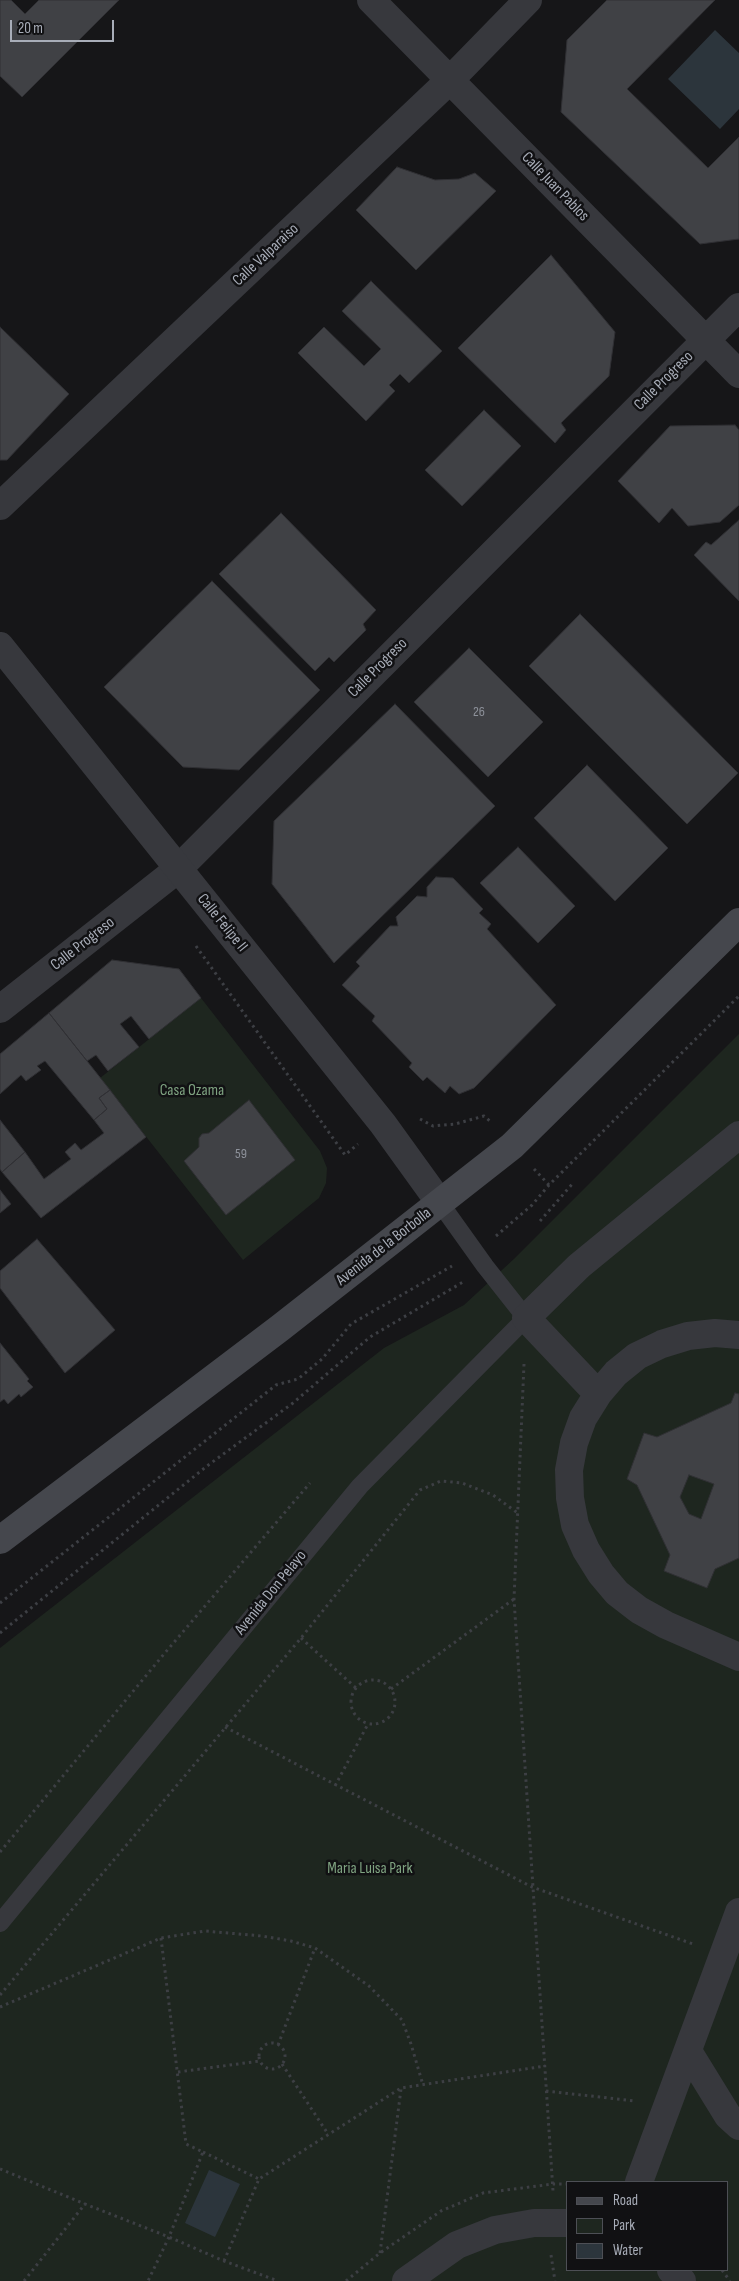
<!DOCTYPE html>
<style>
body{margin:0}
#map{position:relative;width:739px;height:2281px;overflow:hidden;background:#161618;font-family:"Sofia Sans Condensed",sans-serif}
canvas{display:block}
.legend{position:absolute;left:566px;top:2181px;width:162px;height:90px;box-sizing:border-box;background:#111113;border:1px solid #4d4f55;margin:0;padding:6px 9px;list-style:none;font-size:15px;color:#a8adb8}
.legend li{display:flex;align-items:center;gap:10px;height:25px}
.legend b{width:25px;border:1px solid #4d4f55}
.scale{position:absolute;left:10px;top:20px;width:104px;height:22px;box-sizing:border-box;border:2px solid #a8adb8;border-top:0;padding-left:6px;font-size:15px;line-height:18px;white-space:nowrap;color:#a8adb8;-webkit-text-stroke:4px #111113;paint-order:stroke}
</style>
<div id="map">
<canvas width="739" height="2281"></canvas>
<ul class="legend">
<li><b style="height:6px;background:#45474d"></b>Road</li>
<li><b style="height:14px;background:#1e261f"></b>Park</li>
<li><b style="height:14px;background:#2c353c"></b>Water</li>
</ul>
<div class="scale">20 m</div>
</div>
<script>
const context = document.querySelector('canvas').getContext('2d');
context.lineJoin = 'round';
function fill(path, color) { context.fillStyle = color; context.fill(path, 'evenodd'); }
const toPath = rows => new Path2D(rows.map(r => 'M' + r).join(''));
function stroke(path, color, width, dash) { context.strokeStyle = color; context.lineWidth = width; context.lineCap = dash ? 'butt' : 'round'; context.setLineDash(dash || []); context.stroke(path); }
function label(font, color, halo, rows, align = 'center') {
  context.font = font + ' "Sofia Sans Condensed",sans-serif'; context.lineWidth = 5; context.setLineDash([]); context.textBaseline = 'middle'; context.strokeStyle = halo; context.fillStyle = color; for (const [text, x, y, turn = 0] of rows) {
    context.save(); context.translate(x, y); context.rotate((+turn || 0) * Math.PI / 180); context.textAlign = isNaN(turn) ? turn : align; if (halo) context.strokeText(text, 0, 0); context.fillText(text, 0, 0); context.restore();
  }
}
fill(toPath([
 [201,998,320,1151,327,1168,326,1183,319,1198,243,1260,100,1078],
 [739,1034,739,2281,0,2281,0,1648,384,1348,464,1305,515,1258],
 [568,2182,728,2182,728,2270,568,2270]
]), '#1e261f');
fill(toPath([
 [715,30,739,53,739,109,720,129,668,79],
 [209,2170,240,2184,215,2237,185,2223]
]), '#2c353c');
const building = toPath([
 [0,0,11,0,25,14,39,0,119,0,22,97,0,76,0,0],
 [607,0,715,0,627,89,708,168,739,137,739,239,700,244,561,112,567,40,607,0],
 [397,167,435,180,459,179,475,173,496,191,416,270,356,210,397,167],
 [551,255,615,332,609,376,561,423,566,430,555,443,458,348,551,255],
 [371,281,442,351,409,383,400,374,389,385,395,391,366,421,298,353,324,327,364,366,381,349,342,311,371,281],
 [0,327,69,394,7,460,0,460,0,327],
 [484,410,521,446,462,506,425,470,484,410],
 [735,425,739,430,739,505,720,522,688,526,672,508,659,523,618,481,670,426,735,425],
 [281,513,376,610,363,624,366,630,334,662,329,657,315,671,219,574,281,513],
 [739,520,739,601,694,555,706,542,711,545,739,520],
 [212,581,320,690,239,770,183,767,104,687,212,581],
 [580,614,738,773,687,824,529,666,580,614],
 [469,648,543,722,488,777,414,702,469,648],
 [395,704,495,806,334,963,272,884,274,821,395,704],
 [587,765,668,848,615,901,534,818,587,765],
 [518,847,575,906,538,943,480,883,518,847],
 [436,877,453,878,483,909,479,913,491,924,487,929,556,1005,474,1088,459,1094,450,1086,445,1093,427,1077,423,1081,409,1067,412,1063,372,1021,375,1016,342,985,360,966,356,962,390,926,398,926,396,917,417,896,427,897,427,887,436,877],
 [112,960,179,969,201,998,149,1039,131,1016,120,1024,139,1047,108,1071,96,1055,87,1061,49,1013,112,960],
 [49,1013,110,1090,99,1098,107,1109,94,1120,45,1061,37,1066,41,1070,26,1081,21,1075,0,1094,0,1054,49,1013],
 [110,1090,146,1137,41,1218,2,1172,25,1152,44,1179,71,1159,65,1152,75,1143,81,1150,104,1133,94,1120,107,1109,99,1098,110,1090],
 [249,1100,295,1160,226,1215,184,1161,199,1147,199,1138,202,1134,209,1133,249,1100],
 [0,1120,25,1152,2,1172,0,1169,0,1120],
 [0,1190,11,1204,0,1213,0,1190],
 [37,1239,115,1330,65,1373,0,1288,0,1271,37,1239],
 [0,1343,29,1379,27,1381,33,1387,21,1397,19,1394,8,1404,4,1399,0,1402,0,1343],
 [735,1393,739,1394,739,1558,715,1569,707,1588,664,1571,670,1555,637,1485,627,1479,644,1433,657,1437,731,1403,735,1393],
 [689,1475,714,1484,701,1519,689,1514,680,1497,689,1475]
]);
fill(building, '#404145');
stroke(building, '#303034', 1);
stroke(toPath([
 [196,946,345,1155,358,1144],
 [420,1119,433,1126,455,1124,484,1116,491,1122],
 [534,1169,549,1185],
 [540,1221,574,1182],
 [496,1236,532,1205,549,1185,739,996],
 [524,1364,514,1599,553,2191],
 [0,1603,276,1385,298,1379,322,1359,351,1324,452,1266],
 [0,1633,207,1466,293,1403,370,1337,463,1282],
 [301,1638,356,1688],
 '351 1702a22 22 0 1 1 44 0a22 22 0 1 1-44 0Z',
 [391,1689,514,1599],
 [225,1727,532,1887,693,1944],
 [335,1786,368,1724],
 [0,1852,164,1654,310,1483],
 [161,1938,186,2144,203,2152,169,2237,224,2261,278,2281],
 [0,1995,301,1638,420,1490,441,1481,462,1483,493,1495,519,1514],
 [0,2007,161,1938,205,1931,262,1936,291,1941,315,1948,369,1986,402,2020,411,2044,423,2085],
 '259 2056a13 13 0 1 1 26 0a13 13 0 1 1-26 0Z',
 [278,2045,315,1948],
 [282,2064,328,2134],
 [178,2072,260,2061],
 [546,2091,635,2101],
 [203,2152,259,2179],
 [0,2169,85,2204],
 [380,2253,401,2089],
 [551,2255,555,2281],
 [224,2261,259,2179,401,2088,545,2066],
 [722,2270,730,2281],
 [24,2281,85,2204,169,2237,148,2281],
 [346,2281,380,2253,441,2211,483,2193,553,2184,568,2184]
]), '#3d3f44', 3, [2.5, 4]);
stroke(toPath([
 [0,1923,360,1486,526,1318,485,1266,440,1203]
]), '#37383d', 18);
stroke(toPath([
 [739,1335,715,1333,688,1336,662,1344,637,1356,616,1373,598,1394,583,1418,574,1443,569,1470,570,1498,575,1525,586,1550,601,1574,617,1593,639,1610,666,1625,739,1657],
 [598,1394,526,1318,579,1266,739,1135],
 [688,2051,728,2116,739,2126],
 [639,2182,739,1912],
 [671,2270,682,2281],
 [406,2281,457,2245,495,2230,534,2223,568,2223]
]), '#37383d', 28);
stroke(toPath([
 [371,0,739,374],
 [0,506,451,79,528,0],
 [0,1009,178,869,739,307]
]), '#37383d', 28);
stroke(toPath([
 [0,646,383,1124,440,1203]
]), '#37383d', 28);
stroke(toPath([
 [0,1540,280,1328,512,1146,739,922]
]), '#45474d', 28);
label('14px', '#8e929b', null, [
 ["26",479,712],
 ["59",241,1154]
]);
label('16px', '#a8adb8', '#111113', [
 ["Calle Juan Pablos",555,187,46],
 ["Calle Valparaiso",266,255,-43],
 ["Calle Progreso",664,381,-45],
 ["Calle Progreso",378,668,-45],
 ["Calle Felipe II",222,923,51],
 ["Calle Progreso",83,944,-38],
 ["Avenida de la Borbolla",384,1247,-38],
 ["Avenida Don Pelayo",271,1593,-51]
]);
label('16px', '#7fa381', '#111113', [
 ["Casa Ozama",192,1091],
 ["Maria Luisa Park",370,1869]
]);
</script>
